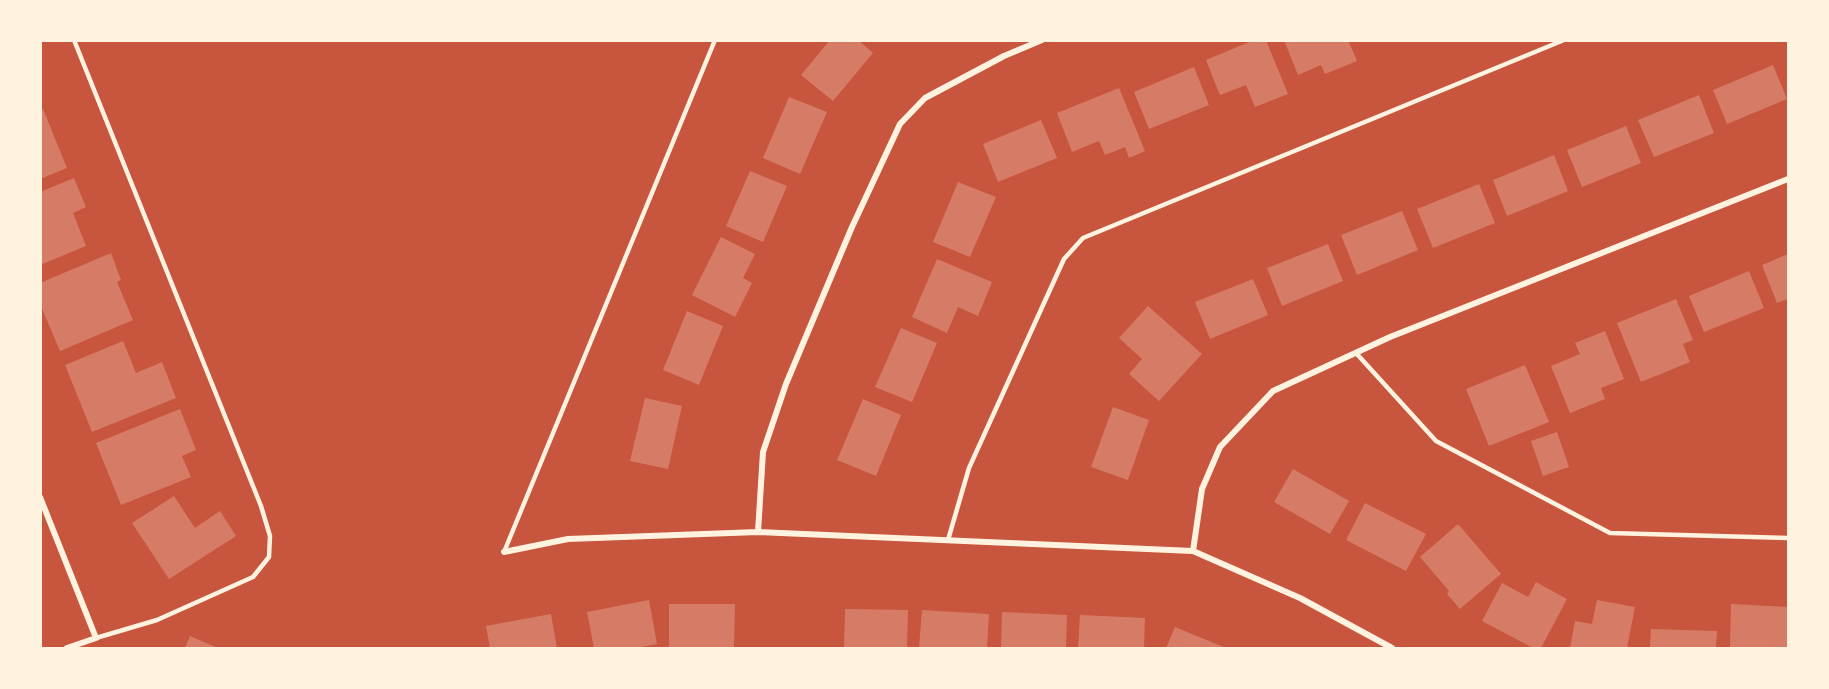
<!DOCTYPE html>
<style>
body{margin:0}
#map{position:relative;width:1829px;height:689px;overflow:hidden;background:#c8553d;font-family:Cabin,sans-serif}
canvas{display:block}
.frame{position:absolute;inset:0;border:42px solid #fff3e0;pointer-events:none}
</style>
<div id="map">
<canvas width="1829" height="689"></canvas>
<div class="frame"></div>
</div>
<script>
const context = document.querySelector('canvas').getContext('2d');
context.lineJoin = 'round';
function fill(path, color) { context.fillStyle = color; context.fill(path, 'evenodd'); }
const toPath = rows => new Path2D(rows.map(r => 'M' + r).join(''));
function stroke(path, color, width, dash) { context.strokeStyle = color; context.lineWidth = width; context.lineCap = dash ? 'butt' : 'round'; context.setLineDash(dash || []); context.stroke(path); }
fill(toPath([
 [830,40,858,40,873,53,833,101,801,75],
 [1254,40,1266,40,1288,94,1255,107,1246,85,1220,95,1206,60],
 [1284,40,1348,40,1357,61,1325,74,1321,65,1298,75],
 [1773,65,1787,99,1727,124,1713,90],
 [1194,67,1209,105,1149,129,1134,92],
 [1119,88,1145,151,1129,158,1125,147,1105,155,1099,141,1072,152,1057,113],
 [1699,95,1714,133,1654,157,1638,120],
 [789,97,827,112,800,174,763,158],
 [43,109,67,168,40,179,40,110],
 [1041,120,1057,158,998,182,983,144],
 [1626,126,1641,163,1582,187,1567,150],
 [1554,155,1568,191,1507,216,1493,180],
 [750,171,787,186,763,242,726,226],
 [74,178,86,207,73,213,86,246,40,265,40,192],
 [958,182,996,197,970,257,933,242],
 [1479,184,1495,223,1433,248,1417,209],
 [1402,211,1418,250,1357,275,1341,235],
 [721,237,755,254,743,278,752,283,735,317,692,295],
 [1328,244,1343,281,1282,306,1267,268],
 [111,253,121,280,117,282,133,320,60,351,40,304,40,283],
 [1788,254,1788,299,1777,303,1762,265],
 [937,259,992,282,978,316,958,307,947,333,912,317],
 [1749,271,1764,308,1704,332,1689,296],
 [1253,279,1268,315,1210,339,1195,302],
 [1676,299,1693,340,1683,344,1690,362,1641,382,1617,323],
 [1148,306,1202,354,1159,401,1129,374,1142,359,1119,338],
 [687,311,723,326,699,385,663,370],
 [901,328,937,343,912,402,875,387],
 [1605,331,1624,379,1601,388,1605,399,1570,413,1551,366,1580,354,1575,343],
 [123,341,136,373,162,362,176,398,92,432,65,365],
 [1525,365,1549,422,1489,446,1466,389],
 [645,398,682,406,668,469,630,461],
 [863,399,901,415,876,476,837,460],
 [1113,407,1149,420,1128,480,1091,467],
 [180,409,196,450,182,456,191,477,121,505,96,443],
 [1557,432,1569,467,1543,476,1531,441],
 [1293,469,1349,501,1330,534,1274,502],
 [174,496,195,528,220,511,236,536,169,579,132,523],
 [1365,503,1426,534,1406,571,1346,540],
 [1458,524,1501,574,1460,609,1447,594,1449,591,1420,557],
 [1536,582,1567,599,1541,648,1533,648,1482,621,1502,583,1528,597],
 [649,600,657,644,636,648,619,648,619,647,594,648,587,612],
 [1597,600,1635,607,1627,648,1570,648,1575,621,1592,624],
 [669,604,735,604,734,647,669,647],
 [1731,604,1788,607,1788,648,1730,648],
 [845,609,908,610,907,648,844,648],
 [922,610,989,614,987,648,919,648],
 [1002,612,1067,615,1066,648,1001,648],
 [551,614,557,648,490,648,486,626],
 [1080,615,1145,618,1144,648,1078,648],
 [1175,627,1226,648,1166,648],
 [1651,629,1717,631,1716,648,1650,648],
 [190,636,218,648,185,648]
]), '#d67c66');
stroke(toPath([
 [74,40,261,506,270,536,269,557,253,577,157,620,96,638],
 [1356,353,1436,441,1610,533,1788,538],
 [948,540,969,468,1064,259,1083,238,1564,40],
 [504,552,715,40]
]), '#fff3e0', 4.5);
stroke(toPath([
 [40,497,96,638,67,648],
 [758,532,763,452,786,384,852,227,900,124,925,98,1004,56,1042,40],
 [1193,551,1202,489,1220,447,1273,391,1390,337,1788,179],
 [504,552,568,539,758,532,1193,551,1300,598,1392,648]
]), '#fff3e0', 6);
</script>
